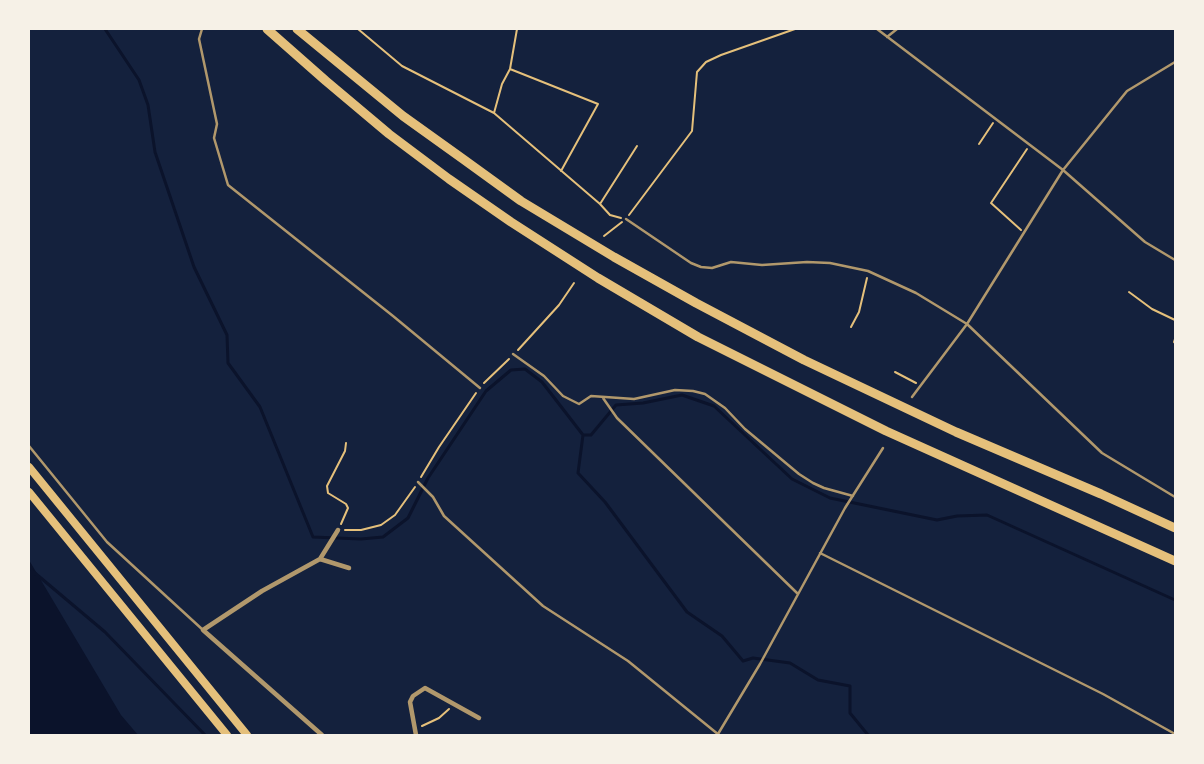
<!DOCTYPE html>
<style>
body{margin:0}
#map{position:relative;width:1204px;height:764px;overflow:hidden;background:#14213d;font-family:"Work Sans",sans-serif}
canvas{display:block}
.frame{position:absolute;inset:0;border:30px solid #f6f1e7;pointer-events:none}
</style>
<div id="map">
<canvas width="1204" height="764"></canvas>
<div class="frame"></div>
</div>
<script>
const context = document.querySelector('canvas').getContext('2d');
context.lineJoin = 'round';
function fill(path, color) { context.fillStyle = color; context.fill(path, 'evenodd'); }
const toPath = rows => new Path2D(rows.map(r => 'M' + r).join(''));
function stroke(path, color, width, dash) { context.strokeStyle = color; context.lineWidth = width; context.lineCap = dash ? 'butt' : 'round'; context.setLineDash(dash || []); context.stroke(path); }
fill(toPath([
 [29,560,121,715,138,735,29,735]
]), '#0b132b');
stroke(toPath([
 [105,29,139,80,148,105,155,152,194,267,227,335,228,363,260,407,313,537,361,539,383,537,408,518,428,478,486,391,511,370,525,369,542,382,583,435,578,473,605,502,687,612,722,636,743,661,753,658,790,663,818,680,850,686,850,713,868,735],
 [583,435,591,435,616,405,643,403,682,395,714,406,792,479,830,498,937,520,957,516,987,515,1175,600],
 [29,568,105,632,205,735]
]), '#0b132b', 3);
stroke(toPath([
 [358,29,402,66,494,113,600,204,610,215,621,218],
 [517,29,510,69,598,104,561,171],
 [494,113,502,84,510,69],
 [979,144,993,123],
 [600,204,637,146],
 [629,215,692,131,697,72,706,62,721,55,795,29],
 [1021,230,991,203,1027,149],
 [604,236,622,222],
 [1129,292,1152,309,1175,320],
 [851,327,859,312,867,278],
 [1175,339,1174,342,1175,343],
 [518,350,559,305,574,283],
 [895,372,916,383],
 [484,383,509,359],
 [421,477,439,447,476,393],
 [341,524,348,508,346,504,328,493,327,486,345,451,346,443],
 [345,530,361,530,381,525,395,515,415,487],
 [422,726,439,718,449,709]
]), '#e5c07b', 2);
stroke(toPath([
 [202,29,199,39,217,124,214,138,228,185,393,316,480,388],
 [877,29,1063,170,1145,242,1175,260],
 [887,37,897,29],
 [626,219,691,263,701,267,712,268,731,262,762,265,807,262,830,263,868,271,916,293,967,324,1102,453,1175,497],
 [513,354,544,376,563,396,579,404,591,396,634,399,675,390,693,391,705,394,725,408,745,429,799,474,813,483,824,488,853,496],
 [912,397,967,324,1063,170,1127,91,1175,62],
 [603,398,617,418,797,593],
 [29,446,107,542,203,630],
 [418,482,433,497,444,516,543,606,628,661,719,735],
 [820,553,1103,694,1175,734],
 [718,734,760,664,845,508,883,448]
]), '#b1986c', 2.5);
stroke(toPath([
 [320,559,338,530],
 [322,735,203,630,262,591,320,559,349,568],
 [416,735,410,702,413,696,425,688,479,718]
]), '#b1986c', 4.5);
stroke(toPath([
 [29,467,247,735],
 [29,492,227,735]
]), '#e5c07b', 8);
stroke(toPath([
 [267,29,326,81,389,134,449,179,511,222,598,278,698,337,886,431,1175,561],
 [297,29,403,116,463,159,521,201,614,257,696,303,804,360,956,432,1101,494,1175,528]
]), '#e5c07b', 9);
</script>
